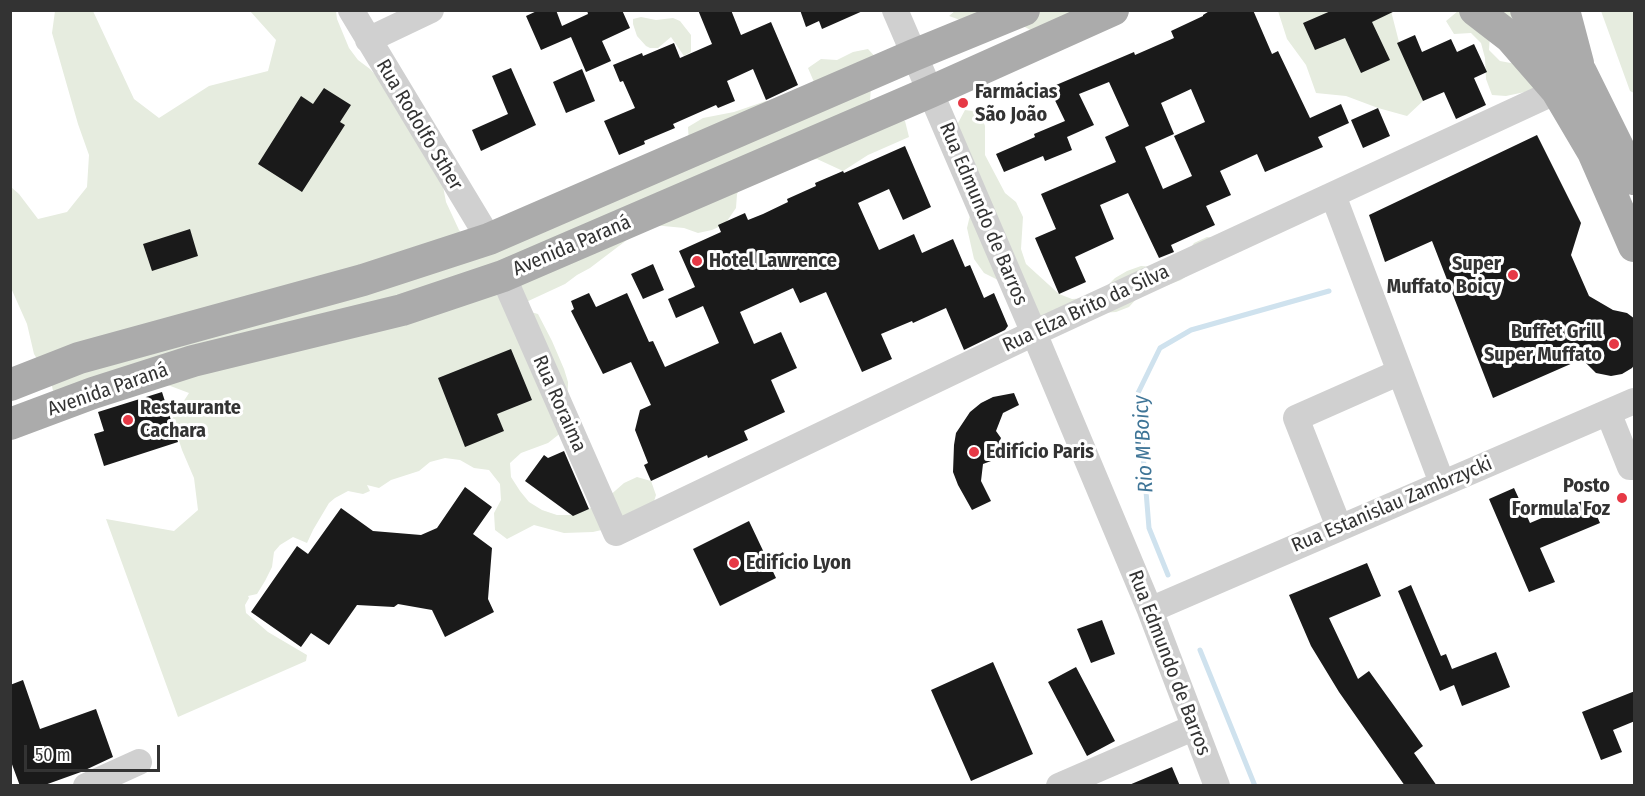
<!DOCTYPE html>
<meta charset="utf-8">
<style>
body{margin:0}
#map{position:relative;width:1645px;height:796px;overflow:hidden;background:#fff;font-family:"Fira Sans Condensed",sans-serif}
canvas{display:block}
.frame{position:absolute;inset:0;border:12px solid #333;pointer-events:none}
.scale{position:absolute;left:24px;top:745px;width:136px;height:27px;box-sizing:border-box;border:3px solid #333;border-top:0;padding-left:8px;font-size:18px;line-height:21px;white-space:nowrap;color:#333;-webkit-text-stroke:4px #fff;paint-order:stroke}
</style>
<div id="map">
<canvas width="1645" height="796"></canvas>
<div class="frame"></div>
<div class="scale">50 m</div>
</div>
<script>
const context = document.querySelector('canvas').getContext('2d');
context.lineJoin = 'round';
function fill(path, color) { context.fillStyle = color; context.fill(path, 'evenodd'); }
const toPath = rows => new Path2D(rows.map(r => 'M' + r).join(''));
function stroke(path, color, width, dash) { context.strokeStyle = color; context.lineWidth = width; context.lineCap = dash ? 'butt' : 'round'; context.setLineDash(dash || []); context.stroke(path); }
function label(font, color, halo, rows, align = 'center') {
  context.font = font + ' "Fira Sans Condensed",sans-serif'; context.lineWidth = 6; context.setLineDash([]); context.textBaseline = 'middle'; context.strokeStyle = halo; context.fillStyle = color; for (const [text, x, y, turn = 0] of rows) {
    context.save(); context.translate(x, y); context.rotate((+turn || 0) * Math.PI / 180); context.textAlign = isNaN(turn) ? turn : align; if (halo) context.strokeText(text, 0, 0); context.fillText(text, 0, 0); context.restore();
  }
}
fill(toPath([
 [956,10,1072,10,1076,17,1032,31,1004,15,977,26,949,16],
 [1389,10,1391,11,1399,42,1423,101,1407,116,1378,108,1346,96,1316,93,1306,65,1287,39,1278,11],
 [55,11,93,11,134,99,159,118,209,86,268,71,276,40,250,11,336,11,337,19,349,48,358,60,370,69,385,85,442,181,446,202,459,230,471,245,689,144,688,127,703,118,734,112,766,101,774,103,814,82,808,68,821,59,837,60,853,52,868,49,879,61,871,86,870,101,890,122,905,121,909,137,868,155,843,171,817,159,803,161,744,181,737,194,736,208,725,224,712,230,698,233,684,228,653,225,640,230,590,268,577,275,565,284,524,303,523,310,538,314,552,341,564,369,568,382,567,415,562,432,548,443,521,453,510,463,511,477,520,491,529,502,542,510,557,515,572,515,599,505,624,483,637,477,651,481,656,495,651,511,627,524,593,532,564,533,534,525,507,539,495,530,494,513,501,500,500,484,489,470,474,468,460,460,445,458,430,462,419,471,391,480,379,488,367,485,370,491,363,494,348,491,335,498,329,503,313,530,307,543,293,537,280,545,274,552,272,567,265,581,257,594,248,596,249,598,245,605,246,613,268,632,307,655,306,661,178,717,106,519,174,531,198,510,194,478,182,450,172,419,189,393,128,370,53,391,51,381,34,354,27,324,11,288,11,187,19,194,38,219,67,212,87,187,89,155,78,124,52,33],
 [1458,11,1559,11,1490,34,1489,50,1500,61,1516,64,1539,89,1506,96,1492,95,1486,79,1485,58,1481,43,1471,33,1454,34,1446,21],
 [1601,11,1634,11,1634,93,1630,91],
 [641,17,656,20,673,18,680,21,691,35,691,52,684,56,671,37,658,48,650,48,646,46,637,36,633,24,633,19],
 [965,110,980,112,985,126,985,155,1005,193,1016,202,1023,217,1021,249,1026,264,1059,294,1072,299,1087,298,1102,291,1115,278,1127,271,1141,266,1157,267,1185,256,1194,243,1207,237,1222,239,1193,272,1181,280,1139,296,1129,307,1116,312,1041,317,1028,309,998,280,984,273,974,259,967,228,978,181,977,168,957,125]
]), '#e6ecdf');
stroke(toPath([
 [1168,575,1149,528,1138,393,1160,348,1191,330,1329,291],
 [1200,650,1255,786]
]), '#cfe2ee', 5);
fill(toPath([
 [539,10,556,10,562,26,588,14,587,10,622,10,630,28,602,41,611,61,586,72,571,37,541,50,526,16],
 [698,10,731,10,741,35,771,22,798,85,766,100,753,69,727,81,735,101,718,108,716,105,673,124,675,128,644,141,645,144,619,155,604,121,635,108,623,81,620,82,613,65,642,53,643,56,674,43,680,58,712,44],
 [800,10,865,10,822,29,819,21,806,27],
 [1211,10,1253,10,1272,54,1278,51,1310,118,1341,104,1349,123,1318,137,1323,147,1265,172,1257,154,1220,171,1231,195,1206,206,1215,225,1171,245,1174,252,1159,258,1128,193,1100,205,1114,239,1075,257,1086,282,1059,294,1035,238,1056,229,1041,194,1116,162,1105,137,1129,126,1109,82,1079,94,1094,125,1067,137,1072,150,1045,161,1043,156,1004,172,996,154,1035,137,1034,134,1065,121,1049,88,1134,52,1135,55,1174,38,1171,31,1203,16,1203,15],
 [1191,89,1205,122,1174,136,1192,176,1163,189,1145,147,1174,134,1161,103],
 [1333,10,1397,10,1372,22,1390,60,1361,73,1345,38,1315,50,1303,23],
 [1415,35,1422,52,1451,39,1457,52,1474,44,1487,72,1474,78,1486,105,1456,119,1444,92,1423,101,1397,43],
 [511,68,536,125,481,151,472,130,508,114,492,76],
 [582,69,595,101,566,113,553,82],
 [324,88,351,105,340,122,345,125,302,192,258,164,301,96,313,104],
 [1378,108,1390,136,1363,148,1351,120],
 [1537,135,1581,223,1571,255,1589,296,1613,310,1627,313,1635,319,1635,364,1632,368,1622,374,1611,376,1596,373,1582,359,1493,398,1432,241,1385,262,1369,215],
 [905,146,931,207,903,220,889,189,858,203,879,250,914,234,922,253,953,239,965,267,970,265,984,298,994,293,1008,326,1005,330,964,350,946,308,913,323,912,321,881,334,892,359,862,372,826,292,800,303,793,288,740,312,754,344,781,332,797,368,771,380,785,412,744,431,748,440,708,458,707,455,651,481,644,465,648,463,635,430,640,410,651,405,631,362,603,374,571,311,574,309,571,301,589,293,596,307,627,293,649,342,653,341,665,367,719,343,703,306,676,318,668,299,695,287,679,251,721,232,718,225,745,213,748,220,763,214,788,202,787,199,816,186,815,183,843,171,844,173],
 [190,229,198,256,152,271,143,244],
 [653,264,664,290,643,299,631,274],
 [511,349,532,400,497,414,504,431,465,447,438,378],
 [162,392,178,442,104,466,94,434,104,431,98,412],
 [1014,393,1019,405,1003,413,996,431,1001,438,991,461,983,464,981,481,991,501,972,510,958,485,953,472,954,445,956,433,970,412,981,403,993,397],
 [564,451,589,509,573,516,525,481,544,455,548,458],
 [465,487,492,507,473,534,492,548,488,599,494,612,445,637,432,610,398,604,394,607,357,605,329,645,311,633,301,647,251,612,297,546,308,554,341,508,373,531,421,535,437,528],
 [1514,488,1530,523,1589,498,1600,523,1540,548,1555,582,1529,592,1489,499],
 [749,521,776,578,720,606,693,549],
 [1367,563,1381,596,1329,618,1358,679,1369,671,1423,746,1414,753,1437,786,1405,786,1339,692,1311,646,1289,595],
 [1411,585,1441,656,1446,654,1452,669,1496,652,1510,687,1462,706,1454,685,1440,691,1398,591],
 [1102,620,1115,654,1091,663,1077,629],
 [993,662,1033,754,971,781,931,690],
 [1076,667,1115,741,1087,756,1048,682],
 [23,680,40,729,96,709,113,757,81,772,42,786,20,786,10,759,10,685],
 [1635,691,1635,721,1613,730,1622,752,1601,760,1582,712],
 [1172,767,1180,786,1129,786,1129,785]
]), '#1a1a1a');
stroke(toPath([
 [351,10,489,239],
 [895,10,1034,333,1150,610,1217,786],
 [368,40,431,10],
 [1333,195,1400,372,1296,418,1339,527],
 [503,276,616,533,1034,333,1557,91],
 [1400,372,1442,483],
 [1608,412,1630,467,1634,467],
 [1150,610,1634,401],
 [86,786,139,762],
 [1059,786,1195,727]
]), '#d0d0d0', 26);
stroke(toPath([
 [1475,10,1510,37,1557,91,1593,152,1634,246],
 [1526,10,1536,19,1581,72,1634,179],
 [1564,10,1578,63],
 [10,385,79,358,363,280,489,239,914,55,1024,10],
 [10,424,93,393,193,361,402,310,503,276,930,92,1113,10]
]), '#ababab', 32);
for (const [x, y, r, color] of [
 [963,103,6,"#e63946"],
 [697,261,6,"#e63946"],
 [1513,275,6,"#e63946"],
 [1614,344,6,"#e63946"],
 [128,420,6,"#e63946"],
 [974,452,6,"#e63946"],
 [1622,498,6,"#e63946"],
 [734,563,6,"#e63946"]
]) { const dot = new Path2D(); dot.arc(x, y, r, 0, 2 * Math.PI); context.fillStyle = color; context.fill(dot); stroke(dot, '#fff', 2); }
label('bold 20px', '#333', '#fff', [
 ["Farmácias",975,92],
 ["São João",975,115],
 ["Hotel Lawrence",709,261],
 ["Super",1501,264,"right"],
 ["Muffato Boicy",1501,287,"right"],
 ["Buffet Grill",1602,332,"right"],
 ["Super Muffato",1602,355,"right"],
 ["Restaurante",140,408],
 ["Cachara",140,431],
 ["Edifício Paris",986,452],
 ["Posto",1610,486,"right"],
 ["Formula Foz",1610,509,"right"],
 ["Edifício Lyon",746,563]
], 'left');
label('20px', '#333', '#fff', [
 ["Rua Rodolfo Sther",419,125,59],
 ["Rua Edmundo de Barros",983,214,67],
 ["Avenida Paraná",572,246,-23],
 ["Rua Elza Brito da Silva",1086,309,-25],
 ["Avenida Paraná",108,390,-19],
 ["Rua Roraima",559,404,66],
 ["Rua Estanislau Zambrzycki",1392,505,-23],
 ["Rua Edmundo de Barros",1169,663,69]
]);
label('italic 21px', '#3f7597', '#fff', [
 ["Rio M'Boicy",1144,444,-93]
]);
</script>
